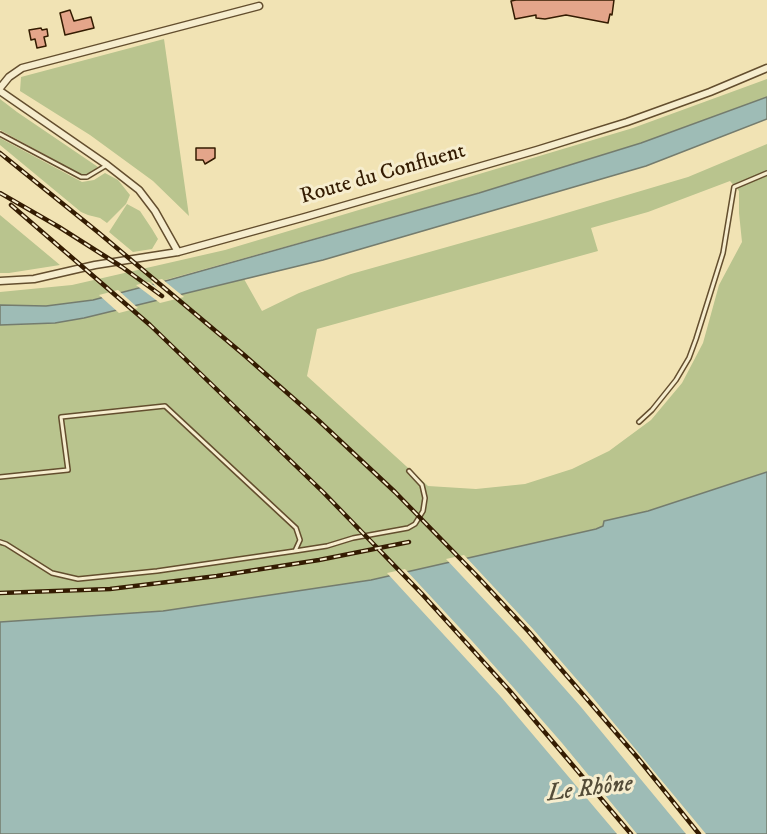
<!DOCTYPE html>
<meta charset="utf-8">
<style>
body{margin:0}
canvas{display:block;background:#f1e3b4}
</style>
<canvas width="767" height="834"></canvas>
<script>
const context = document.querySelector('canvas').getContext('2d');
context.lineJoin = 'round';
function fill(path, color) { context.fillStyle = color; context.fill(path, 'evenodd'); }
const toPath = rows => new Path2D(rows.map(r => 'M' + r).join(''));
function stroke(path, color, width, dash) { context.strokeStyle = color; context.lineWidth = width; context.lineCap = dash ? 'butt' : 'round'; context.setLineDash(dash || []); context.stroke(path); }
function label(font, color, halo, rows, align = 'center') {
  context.font = font + ' "IM FELL DW Pica",serif'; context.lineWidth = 6; context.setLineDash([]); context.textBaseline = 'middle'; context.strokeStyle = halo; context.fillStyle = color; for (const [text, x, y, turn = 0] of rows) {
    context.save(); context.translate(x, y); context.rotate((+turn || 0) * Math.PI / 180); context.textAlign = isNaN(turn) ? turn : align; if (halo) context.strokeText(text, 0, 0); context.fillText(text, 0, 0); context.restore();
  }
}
fill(toPath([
 [164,39,189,216,153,181,90,135,20,91,21,77],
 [767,79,767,97,750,104,641,143,479,193,93,300,46,306,0,305,0,292,72,285,225,250,633,128],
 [0,99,17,112,98,167,88,175,80,174,0,130],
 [0,138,82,182,94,180,105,173,118,180,130,195,126,204,107,223,100,218,88,215,81,212,0,145],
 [767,144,767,472,648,511,604,521,603,526,596,529,371,580,163,611,0,622,0,325,55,323,84,318,244,279,262,311,299,293,351,274,536,222,688,177],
 [730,181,739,191,739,213,742,242,719,285,703,343,682,383,651,420,609,451,572,469,525,484,476,489,428,486,307,376,317,329,598,251,591,228,648,212],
 [127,204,140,211,152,229,158,239,152,249,133,252,109,232],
 [0,215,60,265,9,273,0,273]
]), '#b9c48e');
const water = toPath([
 [767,97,767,119,646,166,323,260,84,318,55,323,0,325,0,305,46,306,93,300,169,280,479,193,641,143,767,97],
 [767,472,767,834,0,834,0,622,163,611,371,580,596,529,603,526,604,521,648,511,767,472]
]);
fill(water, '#9ebcb6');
stroke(water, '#747c6e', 1.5);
fill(toPath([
 [162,279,184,297,160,303,136,285,149,282,157,288,151,281],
 [118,290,138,308,119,313,99,295],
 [464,555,533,629,593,698,706,834,686,834,581,707,520,638,446,559],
 [405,569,472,641,513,687,562,743,637,834,617,834,501,697,387,573]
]), '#f1e3b4');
const building = toPath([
 [516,0,614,0,612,15,610,14,608,23,566,15,545,19,536,18,536,15,515,19,511,1,516,0],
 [70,10,74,21,91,17,94,28,65,35,60,13,70,10],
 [41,28,42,30,47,29,48,36,44,37,46,46,37,48,35,39,31,40,29,30,41,28],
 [196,148,215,148,215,158,205,164,203,160,196,160,196,148]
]);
fill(building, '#e4a58a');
stroke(building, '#341c02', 1.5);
const service = toPath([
 [0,134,81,177,87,177,107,165],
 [639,422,652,410,676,380,689,358,696,339,723,253,734,187,767,173],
 [0,477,68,470,61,417,165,406,296,528,300,540,295,551,157,571,78,579,52,573,6,544,0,542],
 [295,551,327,546,353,538,408,528,415,524,423,511,425,498,422,485,409,471]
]);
const minor = toPath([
 [0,88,9,77,22,68,259,6],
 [0,91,107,165,139,190,155,211,178,252],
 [0,281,34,279,95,265,178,252,305,217,537,150,627,122,710,92,767,68]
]);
stroke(service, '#634e2e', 6);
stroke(minor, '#634e2e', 9);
stroke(service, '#f6edce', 3);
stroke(minor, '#f6edce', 6);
const rail = toPath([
 [0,153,99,233,243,354,318,420,395,492,478,577,529,632,637,757,699,834],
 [0,193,59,227,122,267,162,296],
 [11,205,150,325,323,492,422,594,509,690,631,834],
 [0,593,110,589,217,576,319,560,409,542]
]);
stroke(rail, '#341c02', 4.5);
stroke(rail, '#f6edce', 2, [7]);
label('22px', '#341c02', '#f6edce', [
 ["Route du Confluent",383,175,-16]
]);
label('italic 24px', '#544c38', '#f6edce', [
 ["Le Rhône",590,790,-7]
]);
</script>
